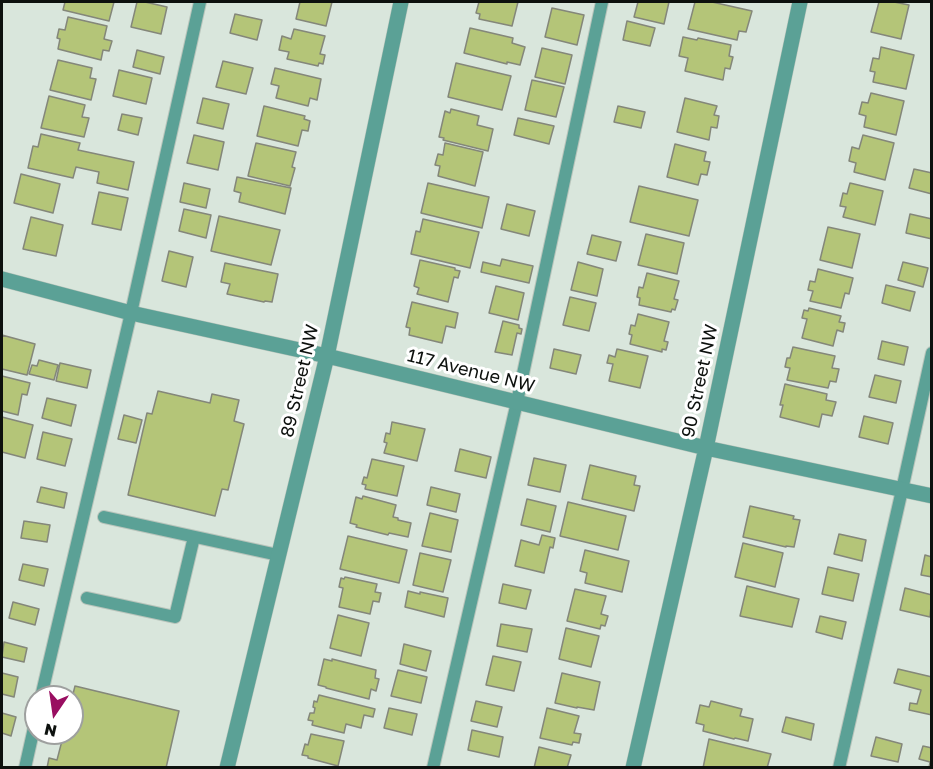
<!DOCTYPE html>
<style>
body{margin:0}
#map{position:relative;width:933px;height:769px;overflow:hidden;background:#d9e6dc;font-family:"Golos Text",sans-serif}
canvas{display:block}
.frame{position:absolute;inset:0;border:3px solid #0d110e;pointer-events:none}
.north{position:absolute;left:24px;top:685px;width:60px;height:60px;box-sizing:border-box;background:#fff;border:2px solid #9ea09f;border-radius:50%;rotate:193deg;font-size:16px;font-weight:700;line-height:24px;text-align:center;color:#0d110e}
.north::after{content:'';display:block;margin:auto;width:21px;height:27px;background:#990e61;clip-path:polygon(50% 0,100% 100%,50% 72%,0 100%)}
</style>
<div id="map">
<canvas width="933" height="769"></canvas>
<div class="frame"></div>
<div class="north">N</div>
</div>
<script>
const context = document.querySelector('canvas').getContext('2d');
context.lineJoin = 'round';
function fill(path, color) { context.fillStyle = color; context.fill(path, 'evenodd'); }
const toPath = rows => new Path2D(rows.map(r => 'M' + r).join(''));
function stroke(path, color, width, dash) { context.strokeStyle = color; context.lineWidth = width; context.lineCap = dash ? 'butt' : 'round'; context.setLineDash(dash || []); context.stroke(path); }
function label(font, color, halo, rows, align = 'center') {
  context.font = font + ' "Golos Text",sans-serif'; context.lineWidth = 6; context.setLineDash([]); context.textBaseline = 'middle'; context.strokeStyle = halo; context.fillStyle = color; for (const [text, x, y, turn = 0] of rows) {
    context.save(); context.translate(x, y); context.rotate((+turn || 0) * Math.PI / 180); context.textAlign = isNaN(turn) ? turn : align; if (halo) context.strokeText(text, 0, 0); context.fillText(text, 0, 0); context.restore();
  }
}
const building = toPath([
 [65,2,114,2,109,21,63,10,65,2],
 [137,2,145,2,167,7,161,34,131,27,137,2],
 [300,2,332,2,326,26,296,19,300,2],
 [479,2,518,2,512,26,479,19,480,14,476,13,479,2],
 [638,2,669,2,664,24,634,17,638,2],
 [695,2,712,2,752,11,746,32,739,31,737,40,688,29,695,2],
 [879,2,894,2,909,5,901,39,871,32,879,2],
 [552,8,584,15,577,45,545,37,552,8],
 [235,14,262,20,257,40,230,33,235,14],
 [68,17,107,26,104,39,112,41,109,51,103,50,101,60,58,49,60,39,57,38,59,29,65,30,68,17],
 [627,21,655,28,650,46,623,40,627,21],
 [470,28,513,38,512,43,525,47,520,65,507,62,507,64,464,53,470,28],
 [294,29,325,36,320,54,325,55,323,64,319,63,318,66,287,59,289,52,279,50,282,36,291,39,294,29],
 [683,37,697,40,698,38,731,45,729,56,733,57,730,69,725,68,723,80,685,71,688,58,679,56,683,37],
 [881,47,914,55,906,89,873,82,875,72,870,71,873,58,879,59,881,47],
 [542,48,572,55,565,84,535,77,542,48],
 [137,50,164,57,160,74,133,67,137,50],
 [58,60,92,68,90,78,96,79,91,100,50,90,58,60],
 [223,61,253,68,246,94,216,87,223,61],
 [456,63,511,76,502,110,448,97,456,63],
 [275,68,321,79,317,100,310,98,308,106,276,98,279,86,271,84,275,68],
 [119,70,152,78,146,104,113,96,119,70],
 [532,80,564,87,556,117,525,110,532,80],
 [871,93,904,101,896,135,864,127,866,116,859,114,862,102,868,103,871,93],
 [49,96,85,105,82,117,89,118,84,137,41,128,49,96],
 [203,98,229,104,223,129,197,123,203,98],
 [685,98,717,106,714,115,719,116,717,128,711,127,709,140,677,132,685,98],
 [264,106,305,116,304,119,310,121,308,131,302,130,298,146,257,136,264,106],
 [618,106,645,112,641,128,614,122,618,106],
 [451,109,479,116,477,125,493,129,488,151,443,140,444,138,439,137,445,111,450,113,451,109],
 [122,114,142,118,138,135,118,130,122,114],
 [518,118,554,126,549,144,514,135,518,118],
 [41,134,80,143,78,150,134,162,128,190,97,183,99,172,76,167,73,178,28,168,33,146,38,147,41,134],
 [194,135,224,142,218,170,187,163,194,135],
 [863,135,894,143,885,180,854,172,856,163,849,161,852,147,859,149,863,135],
 [256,143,296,152,292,167,295,168,290,186,248,176,256,143],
 [445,143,483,152,475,186,438,176,440,166,435,165,438,154,443,155,445,143],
 [675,144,706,152,704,161,710,162,707,175,701,174,698,185,667,177,675,144],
 [914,169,932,173,932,194,909,188,914,169],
 [21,174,60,184,53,213,14,203,21,174],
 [237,177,291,188,285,214,239,202,241,193,234,191,237,177],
 [184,183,210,189,206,208,180,202,184,183],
 [428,183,489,197,482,228,421,213,428,183],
 [850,183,883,191,875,225,843,217,846,207,840,206,843,193,847,194,850,183],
 [639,186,698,200,689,236,630,222,639,186],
 [99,192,128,198,121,230,92,224,99,192],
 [507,204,535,211,529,236,501,229,507,204],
 [184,209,211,215,206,238,179,231,184,209],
 [910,214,932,219,932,239,906,233,910,214],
 [219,216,280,230,271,265,211,251,219,216],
 [31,217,63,225,56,256,23,249,31,217],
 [423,219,479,232,470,268,411,254,416,231,420,232,423,219],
 [828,227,860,234,852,268,820,260,828,227],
 [646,234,684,243,677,274,638,265,646,234],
 [592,235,621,242,616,261,587,254,592,235],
 [169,251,193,257,186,287,162,281,169,251],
 [502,259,533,266,529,283,481,272,483,262,500,266,502,259],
 [420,260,455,268,455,270,460,271,458,278,454,277,448,302,417,294,419,288,414,286,420,260],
 [578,262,603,269,597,296,571,290,578,262],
 [903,262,928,268,923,287,898,280,903,262],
 [225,263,278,274,272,302,265,301,264,302,227,294,230,284,221,282,225,263],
 [818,269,853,278,849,294,845,293,841,308,810,301,813,291,808,290,810,281,815,282,818,269],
 [647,273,679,281,674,299,678,300,675,310,672,309,671,312,639,305,640,298,637,297,639,287,643,288,647,273],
 [886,285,915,292,910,311,882,303,886,285],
 [496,286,524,293,518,320,489,313,496,286],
 [570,297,596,303,589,331,563,325,570,297],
 [412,302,458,313,455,328,446,326,442,343,409,335,410,328,406,327,412,302],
 [809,308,841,316,839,322,845,323,843,332,837,330,833,346,802,338,807,319,802,318,804,310,808,311,809,308],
 [638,314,669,322,664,341,668,342,666,350,662,349,662,352,630,344,632,335,629,334,631,325,635,326,638,314],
 [503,321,519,325,519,328,522,329,521,334,517,333,512,355,495,352,503,321],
 [2,335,35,344,27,375,2,369,2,335],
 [882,341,908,347,904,365,878,359,882,341],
 [793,347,835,356,832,368,839,369,836,382,830,381,828,388,787,380,790,368,785,367,787,358,790,358,793,347],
 [554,349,581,355,576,374,550,368,554,349],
 [617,349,648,356,640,388,609,381,613,364,607,363,609,355,615,357,617,349],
 [39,360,58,365,54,380,29,374,32,365,37,366,39,360],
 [60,363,91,370,87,388,56,381,60,363],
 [875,375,901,381,896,403,869,397,875,375],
 [2,376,30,383,27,395,22,394,18,415,2,411,2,376],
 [785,384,827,394,826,400,836,402,832,416,822,414,819,427,780,417,783,405,780,405,785,384],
 [158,391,210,403,212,394,239,400,234,421,244,424,228,490,222,489,215,516,128,495,147,413,152,414,158,391],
 [47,398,76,405,71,426,42,418,47,398],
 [124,415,142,420,136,443,118,439,124,415],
 [864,416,893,423,888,444,859,437,864,416],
 [2,417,33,425,25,458,2,452,2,417],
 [392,422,425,429,417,461,384,453,387,443,384,442,386,433,390,434,392,422],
 [43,432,72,439,65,466,37,459,43,432],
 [460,449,491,457,486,478,455,471,460,449],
 [534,458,566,465,560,492,528,485,534,458],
 [372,459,404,466,397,496,365,489,366,485,362,484,364,477,367,478,372,459],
 [590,465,636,476,634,485,640,486,634,511,582,499,590,465],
 [41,487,67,493,64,508,37,502,41,487],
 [431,487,460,494,456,512,427,505,431,487],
 [363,496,396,505,393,517,398,518,398,520,411,523,408,537,389,533,388,535,356,527,357,525,350,523,356,497,362,499,363,496],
 [527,499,556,506,550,532,521,525,527,499],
 [568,502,626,516,618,550,560,536,568,502],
 [750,506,794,516,793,519,800,520,794,547,786,546,786,547,743,537,750,506],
 [430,513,458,520,451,552,422,546,430,513],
 [24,521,50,525,47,542,21,538,24,521],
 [839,534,866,540,862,561,834,554,839,534],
 [542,535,555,538,553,548,550,547,544,573,515,566,521,540,539,545,542,535],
 [348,536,407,550,399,583,340,569,348,536],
 [743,543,783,553,775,587,735,577,743,543],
 [585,550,629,561,622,592,585,583,587,573,580,571,585,550],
 [420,553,451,560,443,592,413,585,420,553],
 [925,555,932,557,932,577,921,575,925,555],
 [23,564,48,569,44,586,19,580,23,564],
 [828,567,859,574,853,601,822,594,828,567],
 [345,577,377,584,375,592,381,593,379,602,373,601,370,614,339,607,343,588,339,587,341,578,344,579,345,577],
 [503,584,531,590,526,609,499,603,503,584],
 [747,586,799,599,792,627,740,616,747,586],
 [905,588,932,595,930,617,900,610,905,588],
 [575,589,606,596,601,614,608,616,605,626,601,625,600,629,567,621,575,589],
 [408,591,420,594,420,592,448,598,444,617,405,607,408,591],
 [13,602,39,609,35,625,9,618,13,602],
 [338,615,369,623,361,656,330,648,338,615],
 [820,616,846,622,842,639,816,632,820,616],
 [501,624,532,629,527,652,497,646,501,624],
 [566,628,599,636,591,667,559,659,566,628],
 [4,642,27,648,24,662,2,657,4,642],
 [404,644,431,651,426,671,400,664,404,644],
 [493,656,521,662,514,691,486,685,493,656],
 [324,659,332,661,332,659,376,670,375,678,379,679,376,691,371,689,369,699,326,688,326,687,318,685,324,659],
 [898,669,932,677,932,715,909,710,910,703,917,704,921,690,894,683,898,669],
 [398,670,427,677,421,703,391,696,398,670],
 [2,673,18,677,14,697,2,694,2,673],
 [562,673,600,682,594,710,577,707,577,708,555,703,562,673],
 [75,686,179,711,166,768,47,768,49,758,57,760,64,733,72,733,72,698,75,686],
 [319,695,375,709,373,717,364,715,361,728,346,724,344,733,312,725,313,721,308,720,310,713,314,713,315,708,313,707,314,701,317,702,319,695],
 [476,701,502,707,497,727,471,721,476,701],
 [711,701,742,709,740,716,753,719,748,741,735,738,734,739,703,731,704,725,696,723,700,705,709,707,711,701],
 [389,708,417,714,412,735,384,728,389,708],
 [547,708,579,716,574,733,581,734,579,743,573,742,572,745,540,738,547,708],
 [2,713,16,717,11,736,2,733,2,713],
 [786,717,814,724,811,740,782,732,786,717],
 [472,730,503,737,499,757,468,750,472,730],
 [311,734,344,741,338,766,308,758,308,756,302,755,305,744,308,745,311,734],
 [876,737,902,744,898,762,871,756,876,737],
 [709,739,771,754,767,768,703,768,709,739],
 [923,746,932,748,932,768,929,768,930,762,919,759,923,746],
 [539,747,571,755,567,768,534,768,539,747]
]);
fill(building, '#b4c578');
stroke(building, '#84877a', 1.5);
const service = toPath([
 [104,517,278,555],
 [87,598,175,617,194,537],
 [41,697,131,313,200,2],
 [25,768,36,719],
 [433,768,517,402,602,2],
 [839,768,902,490,932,353]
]);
const minor = toPath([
 [2,279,131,313,327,356,706,448,932,496],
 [227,768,327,356,401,2],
 [633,768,706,448,800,2]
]);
stroke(service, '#b8c4bb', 14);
stroke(minor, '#b8c4bb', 16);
stroke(service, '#5ba196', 12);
stroke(minor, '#5ba196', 15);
label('18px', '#0d110e', '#fff', [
 ["117 Avenue NW",471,371,14],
 ["89 Street NW",300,381,-77],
 ["90 Street NW",700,381,-78]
]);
</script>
